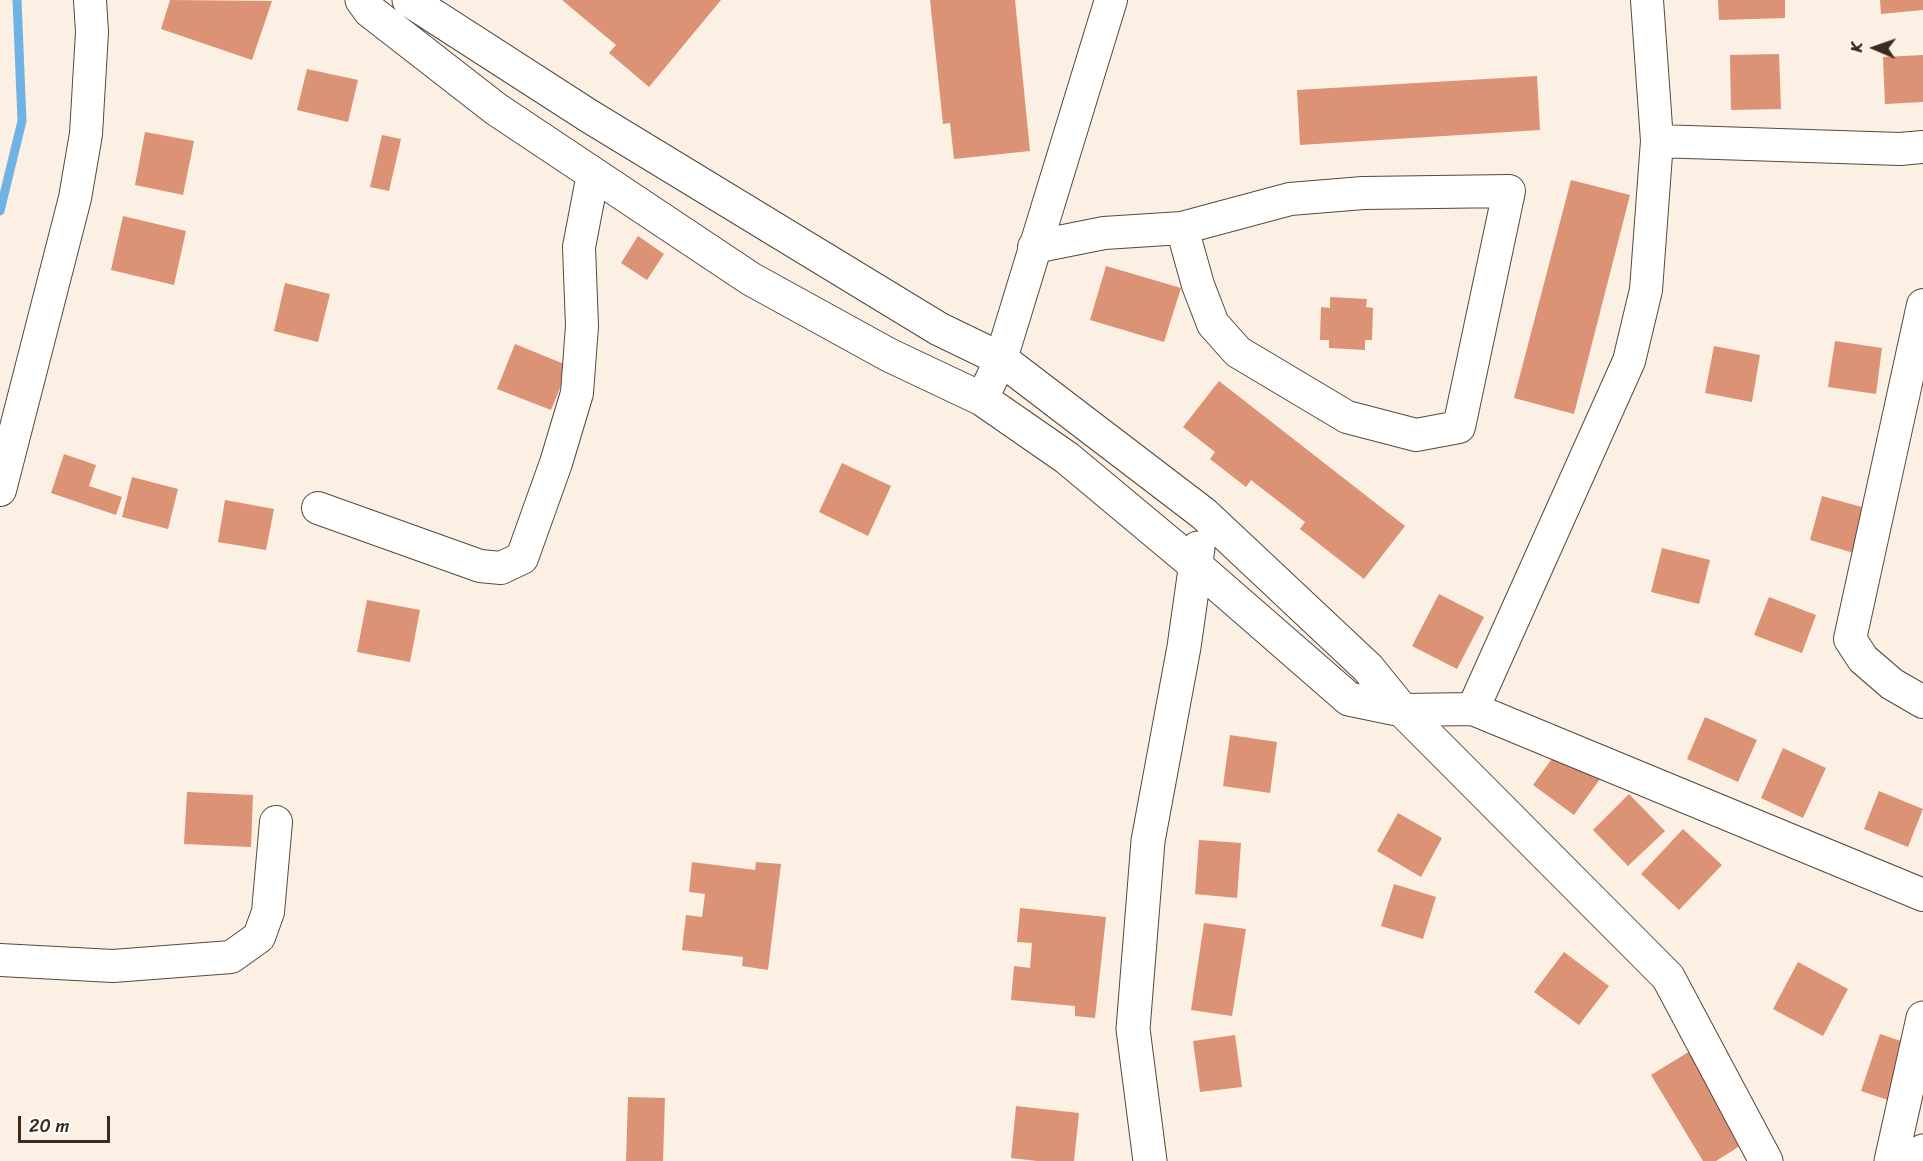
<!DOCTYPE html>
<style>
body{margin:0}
#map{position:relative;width:1923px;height:1161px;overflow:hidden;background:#fbf0e3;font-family:Sriracha,sans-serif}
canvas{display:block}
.north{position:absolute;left:1845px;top:18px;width:60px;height:60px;-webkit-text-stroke:4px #fff;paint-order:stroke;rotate:272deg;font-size:16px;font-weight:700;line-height:24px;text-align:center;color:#3b2a1e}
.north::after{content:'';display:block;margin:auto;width:21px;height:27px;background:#3b2a1e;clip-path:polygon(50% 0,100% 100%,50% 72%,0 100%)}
.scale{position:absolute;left:18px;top:1116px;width:92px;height:27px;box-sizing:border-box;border:3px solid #3b2a1e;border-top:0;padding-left:8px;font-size:18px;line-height:21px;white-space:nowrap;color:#3b2a1e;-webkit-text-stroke:4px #fff;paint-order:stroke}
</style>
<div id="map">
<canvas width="1923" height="1161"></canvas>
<div class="north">K</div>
<div class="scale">20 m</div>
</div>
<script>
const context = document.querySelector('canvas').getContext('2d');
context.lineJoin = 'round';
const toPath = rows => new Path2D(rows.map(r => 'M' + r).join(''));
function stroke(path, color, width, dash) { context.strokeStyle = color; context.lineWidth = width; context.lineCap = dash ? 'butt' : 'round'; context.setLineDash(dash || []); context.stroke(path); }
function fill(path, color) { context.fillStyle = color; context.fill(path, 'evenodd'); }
stroke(toPath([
 [0,211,22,121,17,0]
]), '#71b2e5', 9);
fill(toPath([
 [170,0,272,1,252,60,161,29],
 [562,0,721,0,649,87,609,53,616,45],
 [930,0,1015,0,1030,151,954,159,950,123,943,124],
 [1718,0,1785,0,1785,18,1719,20],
 [1880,0,1923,0,1923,10,1881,14],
 [1779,54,1781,109,1731,110,1730,55],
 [1923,55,1923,102,1885,104,1883,57],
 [307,69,358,80,348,122,297,110],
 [1537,76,1540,130,1300,145,1297,90],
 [145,132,194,141,183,195,135,185],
 [382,135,401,139,389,191,370,187],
 [1571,180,1630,195,1574,414,1514,398],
 [123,216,186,231,174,285,111,270],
 [638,236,664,254,647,280,621,263],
 [1106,266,1181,288,1164,342,1090,320],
 [285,283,330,294,318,342,274,331],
 [1330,297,1367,299,1366,307,1373,308,1372,340,1365,340,1365,350,1329,348,1329,340,1320,340,1321,307,1330,308],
 [1835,341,1882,348,1876,394,1828,387],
 [515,344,569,366,551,410,497,389],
 [1714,346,1760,355,1752,402,1705,393],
 [1219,381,1405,526,1364,579,1300,529,1305,522,1251,480,1246,487,1210,459,1215,452,1183,427],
 [64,454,96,465,89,486,122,497,116,515,51,493],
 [842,463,891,486,868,536,819,512],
 [132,477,178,489,168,529,122,517],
 [1822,496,1869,509,1857,554,1810,540],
 [225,500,274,509,266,550,218,542],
 [1662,548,1710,560,1699,604,1651,592],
 [1439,594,1484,617,1457,669,1412,646],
 [1769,597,1816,615,1802,653,1754,635],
 [367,600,420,610,410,662,357,652],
 [1705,717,1757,740,1738,782,1687,759],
 [1230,735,1277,742,1270,793,1223,786],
 [1783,748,1826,768,1803,818,1761,798],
 [1559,749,1600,779,1574,815,1533,785],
 [1879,791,1923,809,1908,847,1864,829],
 [187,792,253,795,251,847,184,844],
 [1629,794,1665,831,1628,866,1593,830],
 [1398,813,1442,838,1421,877,1377,851],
 [1683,829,1722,865,1679,910,1641,874],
 [1199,840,1241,843,1237,898,1195,894],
 [692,862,755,870,756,862,781,864,768,970,742,966,743,957,682,950,686,915,702,917,705,894,689,892],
 [1394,884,1436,897,1423,939,1381,926],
 [1020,908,1106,917,1095,1018,1075,1016,1075,1006,1011,1000,1014,966,1030,968,1032,943,1017,942],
 [1204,923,1246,929,1232,1016,1191,1010],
 [1564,952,1609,986,1579,1025,1534,992],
 [1798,962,1848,989,1823,1036,1773,1009],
 [1880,1034,1910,1044,1891,1101,1861,1091],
 [1235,1035,1242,1087,1200,1092,1193,1041],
 [1695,1048,1751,1139,1716,1161,1703,1161,1651,1075],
 [628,1097,665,1098,663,1161,626,1161],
 [1016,1106,1079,1113,1074,1161,1037,1161,1011,1158]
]), '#dc9274');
const minor = toPath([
 [1647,0,1657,141,1646,290,1629,361,1473,709,1923,895],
 [1657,141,1900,149,1923,147],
 [1034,247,1104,233,1182,228,1290,199,1363,193,1509,191,1459,427,1416,435,1347,417,1238,352,1213,324,1198,285,1182,228],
 [1923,305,1850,639,1863,659,1892,684,1923,702],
 [982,399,1001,359,1111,0],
 [0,490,75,198,86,134,92,32,90,0],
 [318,508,480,566,501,568,522,558,556,463,577,393,582,326,579,247,593,174],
 [1402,710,1473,709],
 [0,960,113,966,231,957,259,937,268,912,276,822]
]);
const tertiary = toPath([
 [362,0,370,11,496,109,751,279,889,355,982,399,1067,458,1194,564,1349,699,1402,710],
 [409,0,589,116,939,329,1001,359,1204,514,1368,668,1402,710,1668,977,1766,1161],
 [1150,1161,1133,1029,1148,841,1184,647,1198,548],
 [1891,1161,1923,1018],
 [1908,1161,1923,1151]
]);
stroke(minor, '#58483c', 34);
stroke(tertiary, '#58483c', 35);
stroke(minor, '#fff', 32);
stroke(tertiary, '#fff', 33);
</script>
